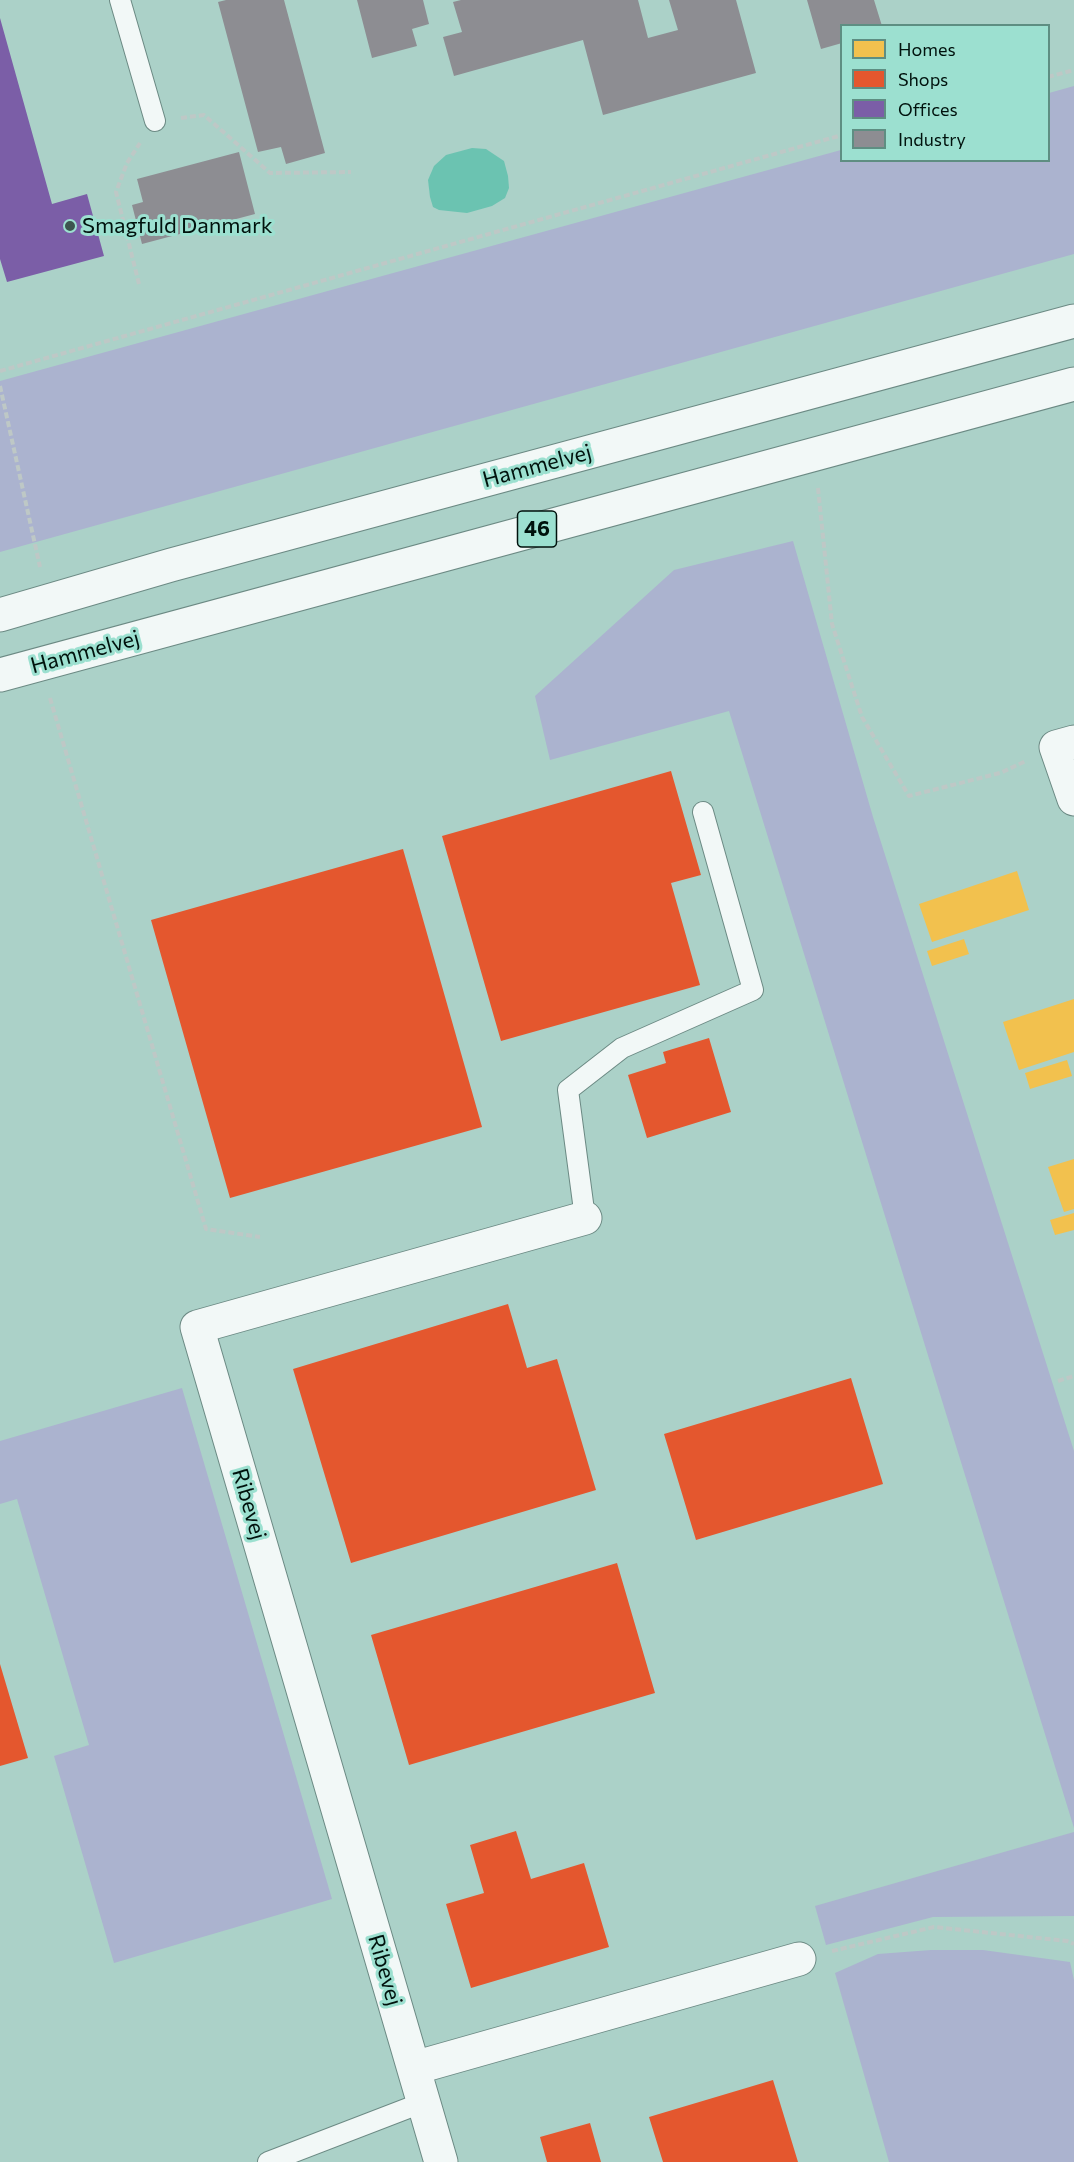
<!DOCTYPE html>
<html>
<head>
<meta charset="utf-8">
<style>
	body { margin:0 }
	#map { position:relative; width:1074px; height:2162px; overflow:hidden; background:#abd1c8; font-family:Commissioner,sans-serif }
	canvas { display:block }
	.legend { position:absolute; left:840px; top:24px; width:210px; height:138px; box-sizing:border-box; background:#9ce0d0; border:2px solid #5e8e82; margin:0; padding:8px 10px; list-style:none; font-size:18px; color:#00120d }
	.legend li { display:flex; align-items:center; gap:12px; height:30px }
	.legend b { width:30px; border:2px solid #5e8e82 }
</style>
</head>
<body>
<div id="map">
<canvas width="1074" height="2162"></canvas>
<ul class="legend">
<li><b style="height:16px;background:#f2c14e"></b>Homes</li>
<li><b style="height:16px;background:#e4572e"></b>Shops</li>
<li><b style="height:16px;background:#7b5ea7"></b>Offices</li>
<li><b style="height:16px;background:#8d8d92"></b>Industry</li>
</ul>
</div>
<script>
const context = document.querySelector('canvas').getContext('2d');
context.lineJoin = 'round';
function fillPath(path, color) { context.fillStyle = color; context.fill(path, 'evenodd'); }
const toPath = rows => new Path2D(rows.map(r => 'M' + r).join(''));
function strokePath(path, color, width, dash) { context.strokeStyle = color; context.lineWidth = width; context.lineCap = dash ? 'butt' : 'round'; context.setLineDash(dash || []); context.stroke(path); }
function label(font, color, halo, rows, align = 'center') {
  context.font = font + ' Commissioner,sans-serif'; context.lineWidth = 6; context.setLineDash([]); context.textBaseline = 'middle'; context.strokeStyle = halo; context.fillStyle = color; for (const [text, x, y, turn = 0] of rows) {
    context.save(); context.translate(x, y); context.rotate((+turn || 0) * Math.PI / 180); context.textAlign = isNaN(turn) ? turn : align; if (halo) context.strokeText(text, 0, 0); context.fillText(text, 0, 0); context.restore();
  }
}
fillPath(toPath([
	[1074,86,1074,254,0,552,0,381,841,150,842,160,1048,160,1049,93],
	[793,541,873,817,1074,1451,1074,1828,729,711,550,760,535,696,674,570],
	[182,1388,332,1899,114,1963,54,1756,89,1745,17,1499,0,1504,0,1441],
	[1074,1832,1074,1916,933,1917,826,1945,815,1906],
	[931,1950,983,1950,1070,1962,1074,1980,1074,2162,889,2162,835,1973,878,1954]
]), '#abb3cf');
fillPath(toPath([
	[472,148,486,149,504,161,508,176,509,188,505,198,492,206,467,213,439,210,433,207,430,197,428,180,434,166,446,155]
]), '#6bc3b1');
fillPath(toPath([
	[1017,871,1029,910,932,942,919,904],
	[964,939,969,954,932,966,927,951],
	[1074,999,1074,1052,1019,1070,1003,1022],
	[1067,1060,1072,1076,1030,1089,1025,1073],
	[1074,1159,1074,1209,1064,1212,1048,1167],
	[1074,1213,1074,1230,1055,1235,1050,1220]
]), '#f2c14e');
fillPath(toPath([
	[671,771,701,875,671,883,700,985,501,1041,442,836],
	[403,849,482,1127,230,1198,151,920],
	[709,1038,731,1112,647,1138,628,1075,666,1063,663,1052],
	[508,1304,527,1368,557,1359,596,1490,351,1563,293,1369],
	[851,1378,883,1484,696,1540,664,1434],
	[617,1563,655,1693,409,1765,371,1635],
	[0,1664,28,1758,0,1766],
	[516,1831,531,1879,584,1863,609,1947,471,1988,446,1904,484,1893,470,1845],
	[773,2080,798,2162,663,2162,649,2117],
	[590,2123,601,2162,547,2162,540,2137]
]), '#e4572e');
fillPath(toPath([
	[0,18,52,204,87,194,104,256,7,282,0,259]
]), '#7b5ea7');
fillPath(toPath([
	[226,0,284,0,325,153,286,164,281,147,258,152,218,2],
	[357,0,423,0,429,24,412,29,417,46,372,58],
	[461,0,638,0,648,38,678,30,669,0,736,0,756,73,603,115,583,40,454,76,443,37,462,32,453,2],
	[807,0,874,0,882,26,842,26,842,43,821,49],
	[239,152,255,214,142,244,132,205,143,202,137,179]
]), '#8d8d92');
const service = toPath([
	[120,0,155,121],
	[585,1218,568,1090,622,1048,753,990,703,812],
	[268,2162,424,2102]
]);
const minor = toPath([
	[1074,742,1056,747,1074,799],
	[414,2068,799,1959],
	[441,2162,197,1327,585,1218]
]);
const primary = toPath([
	[0,615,171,565,1074,321],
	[0,675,1074,384]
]);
strokePath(service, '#6c8a84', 22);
strokePath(minor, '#6c8a84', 35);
strokePath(primary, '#6c8a84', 35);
strokePath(toPath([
	[1048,77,1074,70],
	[181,118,204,115,270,173,351,172],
	[139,284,116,192,127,163,140,143],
	[0,371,842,135],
	[0,386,40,567],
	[818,488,832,624,862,717,909,796,1000,773,1026,761],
	[50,698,206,1229,260,1237],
	[1058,1381,1074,1376],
	[832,1951,934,1927,1067,1941,1074,1944]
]), '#bec8c6', 4, [6, 3]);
strokePath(service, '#f2f8f7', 20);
strokePath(minor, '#f2f8f7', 33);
strokePath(primary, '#f2f8f7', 33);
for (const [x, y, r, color] of [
	[70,226,6,"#3c554e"]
]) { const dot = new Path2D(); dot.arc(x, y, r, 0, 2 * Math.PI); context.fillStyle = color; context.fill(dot); strokePath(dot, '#9ce0d0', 2); }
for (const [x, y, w] of [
	[537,529,39]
]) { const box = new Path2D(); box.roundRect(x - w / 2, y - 18, w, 36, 4.5); context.fillStyle = '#9ce0d0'; context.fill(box); strokePath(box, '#00120d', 1.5); }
label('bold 21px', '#00120d', null, [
	["46",537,529]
]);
label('22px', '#00120d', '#9ce0d0', [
	["Smagfuld Danmark",82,226]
], 'left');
label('22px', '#00120d', '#9ce0d0', [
	["Hammelvej",537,466,-15],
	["Hammelvej",85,652,-15],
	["Ribevej",249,1504,74],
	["Ribevej",385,1970,74]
]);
</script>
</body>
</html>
